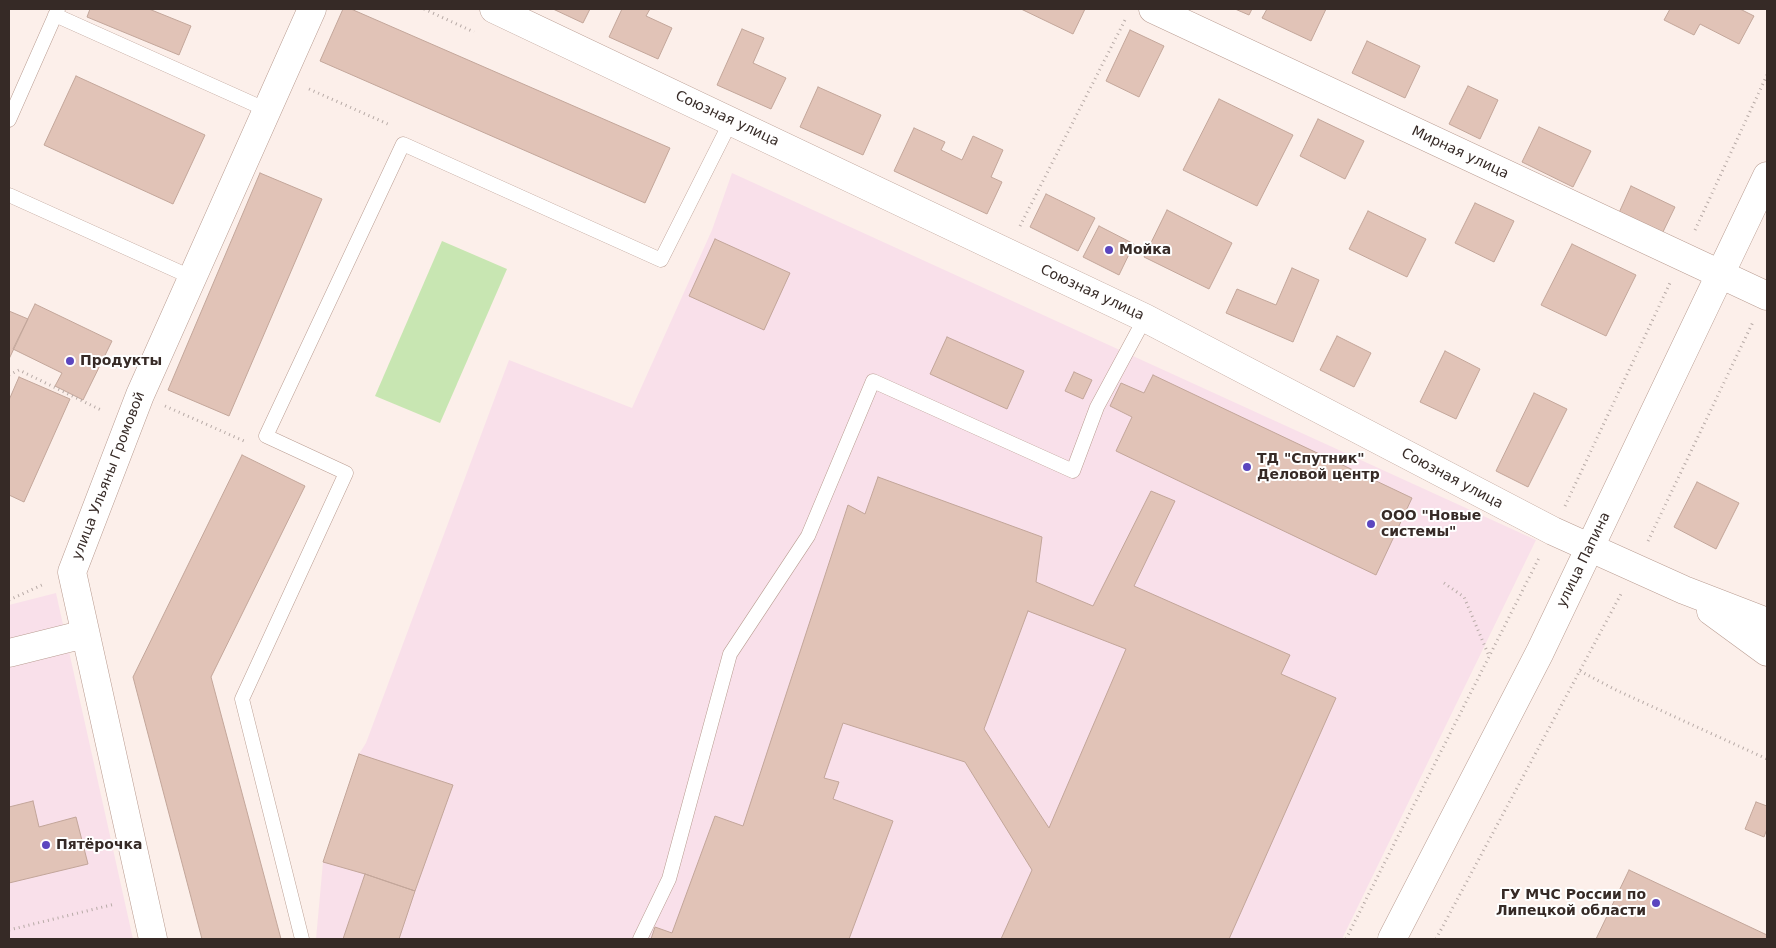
<!DOCTYPE html>
<html>
<head>
<meta charset="utf-8">
<style>
	body { margin:0 }
	#map { position:relative; width:1776px; height:948px; overflow:hidden; background:#fcefea; font-family:"DejaVu Sans",sans-serif }
	canvas { display:block }
	.frame { position:absolute; inset:0; border:10px solid #362a26; pointer-events:none }
</style>
</head>
<body>
<div id="map">
<canvas width="1776" height="948"></canvas>
<div class="frame"></div>
</div>
<script>
const context = document.querySelector('canvas').getContext('2d');
context.lineJoin = 'round';
function fillPath(path, color) { context.fillStyle = color; context.fill(path, 'evenodd'); }
const toPath = rows => new Path2D(rows.map(r => 'M' + r).join(''));
function strokePath(path, color, width, dash) { context.strokeStyle = color; context.lineWidth = width; context.lineCap = dash ? 'butt' : 'round'; context.setLineDash(dash || []); context.stroke(path); }
function label(font, color, halo, rows, align = 'center') {
  context.font = font + ' "DejaVu Sans",sans-serif'; context.lineWidth = 4; context.setLineDash([]); context.textBaseline = 'middle'; context.strokeStyle = halo; context.fillStyle = color; for (const [text, x, y, turn = 0] of rows) {
    context.save(); context.translate(x, y); context.rotate((+turn || 0) * Math.PI / 180); context.textAlign = isNaN(turn) ? turn : align; if (halo) context.strokeText(text, 0, 0); context.fillText(text, 0, 0); context.restore();
  }
}
fillPath(toPath([
	[732,173,1536,540,1342,939,316,939,323,862,359,754,366,743,509,360,632,408,712,230],
	[56,593,133,939,9,939,9,605]
]), '#f9e0ea');
fillPath(toPath([
	[442,241,507,269,440,423,375,396]
]), '#c8e6b2');
const building = toPath([
	[90,9,149,9,191,26,179,55,87,17,90,9],
	[343,9,351,9,670,148,645,203,320,61,343,9],
	[553,9,590,9,583,23,553,9],
	[622,9,650,9,646,16,672,28,658,59,609,37,622,9],
	[1021,9,1085,9,1073,34,1021,9],
	[1235,9,1252,9,1249,15,1235,9],
	[1267,9,1326,9,1311,41,1262,18,1267,9],
	[1670,9,1740,9,1754,16,1739,44,1700,24,1694,35,1664,20,1670,9],
	[742,29,764,38,753,63,786,78,771,109,717,85,742,29],
	[1130,30,1164,46,1139,97,1106,81,1130,30],
	[1367,41,1420,66,1405,98,1352,73,1367,41],
	[76,76,205,135,173,204,44,145,76,76],
	[1468,86,1498,100,1480,139,1449,124,1468,86],
	[818,87,881,115,863,155,800,127,818,87],
	[1219,99,1293,135,1257,206,1183,170,1219,99],
	[1318,119,1364,141,1345,179,1300,156,1318,119],
	[1539,127,1591,151,1573,187,1522,162,1539,127],
	[914,128,945,142,941,150,962,160,973,136,1003,150,991,177,1002,182,987,214,894,171,914,128],
	[260,173,322,199,229,416,168,390,260,173],
	[1631,186,1675,207,1661,236,1618,215,1631,186],
	[1046,194,1095,218,1078,251,1030,227,1046,194],
	[1475,203,1514,221,1494,262,1455,243,1475,203],
	[1167,210,1232,243,1209,289,1144,257,1167,210],
	[1368,211,1426,239,1407,277,1349,249,1368,211],
	[1099,226,1134,244,1119,275,1083,257,1099,226],
	[715,239,790,273,764,330,689,296,715,239],
	[1572,244,1636,275,1606,336,1541,305,1572,244],
	[1292,268,1319,280,1293,342,1226,313,1237,289,1276,305,1292,268],
	[35,304,112,341,83,400,55,386,62,373,13,349,35,304],
	[9,311,28,319,9,359,9,311],
	[1337,336,1371,353,1354,387,1320,370,1337,336],
	[947,337,1024,371,1007,409,930,374,947,337],
	[1445,351,1480,369,1456,419,1420,402,1445,351],
	[1074,372,1092,380,1083,399,1065,391,1074,372],
	[1153,375,1412,498,1376,575,1116,451,1132,417,1110,406,1121,383,1144,393,1153,375],
	[19,377,70,399,24,502,9,495,9,400,19,377],
	[1534,393,1567,409,1528,487,1496,471,1534,393],
	[242,455,305,486,211,677,281,939,202,939,133,677,242,455],
	[878,477,1042,537,1036,582,1093,606,1151,491,1175,501,1134,586,1290,655,1281,674,1336,698,1229,939,1001,939,1032,870,965,762,843,723,824,778,839,782,833,799,893,821,849,939,651,939,655,927,672,933,715,816,743,826,848,505,865,514,878,477],
	[1028,611,1126,649,1049,828,984,729,1028,611],
	[1697,482,1739,503,1716,549,1674,527,1697,482],
	[359,754,453,785,415,891,365,874,323,862,359,754],
	[33,801,39,827,76,817,88,864,9,883,9,807,33,801],
	[1756,802,1767,806,1767,829,1764,837,1745,829,1756,802],
	[1629,870,1767,935,1767,939,1596,939,1629,870],
	[365,874,415,891,399,939,343,939,365,874]
]);
fillPath(building, '#e1c3b7');
strokePath(building, '#c3a69a', 1);
const service = toPath([
	[55,15,267,110],
	[9,120,58,9],
	[9,195,193,278],
	[302,939,242,699,346,473,266,436,403,144,661,260,731,121],
	[640,939,669,879,730,654,808,536,873,381,1073,471,1097,407,1145,318]
]);
const minor = toPath([
	[494,9,1145,318,1553,531,1684,590,1767,622],
	[1153,9,1767,296],
	[1711,611,1767,652],
	[9,653,85,634],
	[153,939,72,572,140,395,312,9]
]);
const tertiary = toPath([
	[1392,939,1540,652,1767,176]
]);
strokePath(service, '#b99c91', 15);
strokePath(minor, '#b99c91', 29);
strokePath(tertiary, '#b99c91', 29);
strokePath(toPath([
	[424,9,474,32],
	[309,89,390,125],
	[1020,226,1125,20],
	[1695,230,1767,75],
	[9,375,19,370,103,411],
	[165,406,244,441],
	[1565,506,1670,283],
	[1648,541,1753,322],
	[1444,583,1464,597,1489,656],
	[9,600,44,584],
	[1580,671,1616,690,1767,759],
	[9,930,115,904],
	[1346,939,1540,556],
	[1436,939,1621,594]
]), '#b7aaa6', 3, [1, 4]);
strokePath(service, '#fff', 14);
strokePath(minor, '#fff', 28);
strokePath(tertiary, '#fff', 28);
for (const [x, y, r, color] of [
	[1109,250,5,"#5b46bf"],
	[70,361,5,"#5b46bf"],
	[1247,467,5,"#5b46bf"],
	[1371,524,5,"#5b46bf"],
	[46,845,5,"#5b46bf"],
	[1656,903,5,"#5b46bf"]
]) { const dot = new Path2D(); dot.arc(x, y, r, 0, 2 * Math.PI); context.fillStyle = color; context.fill(dot); strokePath(dot, '#fff', 2); }
label('14px', '#362a26', '#fff', [
	["Союзная улица",727,119,25],
	["Мирная улица",1460,153,25],
	["Союзная улица",1092,293,25],
	["улица Ульяны Громовой",109,476,-69],
	["Союзная улица",1452,479,28],
	["улица Папина",1584,560,-64]
]);
label('bold 14px', '#362a26', '#fff', [
	["Мойка",1119,250],
	["Продукты",80,361],
	["ТД \"Спутник\"",1257,459],
	["Деловой центр",1257,475],
	["ООО \"Новые",1381,516],
	["системы\"",1381,532],
	["Пятёрочка",56,845],
	["ГУ МЧС России по",1646,895,"right"],
	["Липецкой области",1646,911,"right"]
], 'left');
</script>
</body>
</html>
